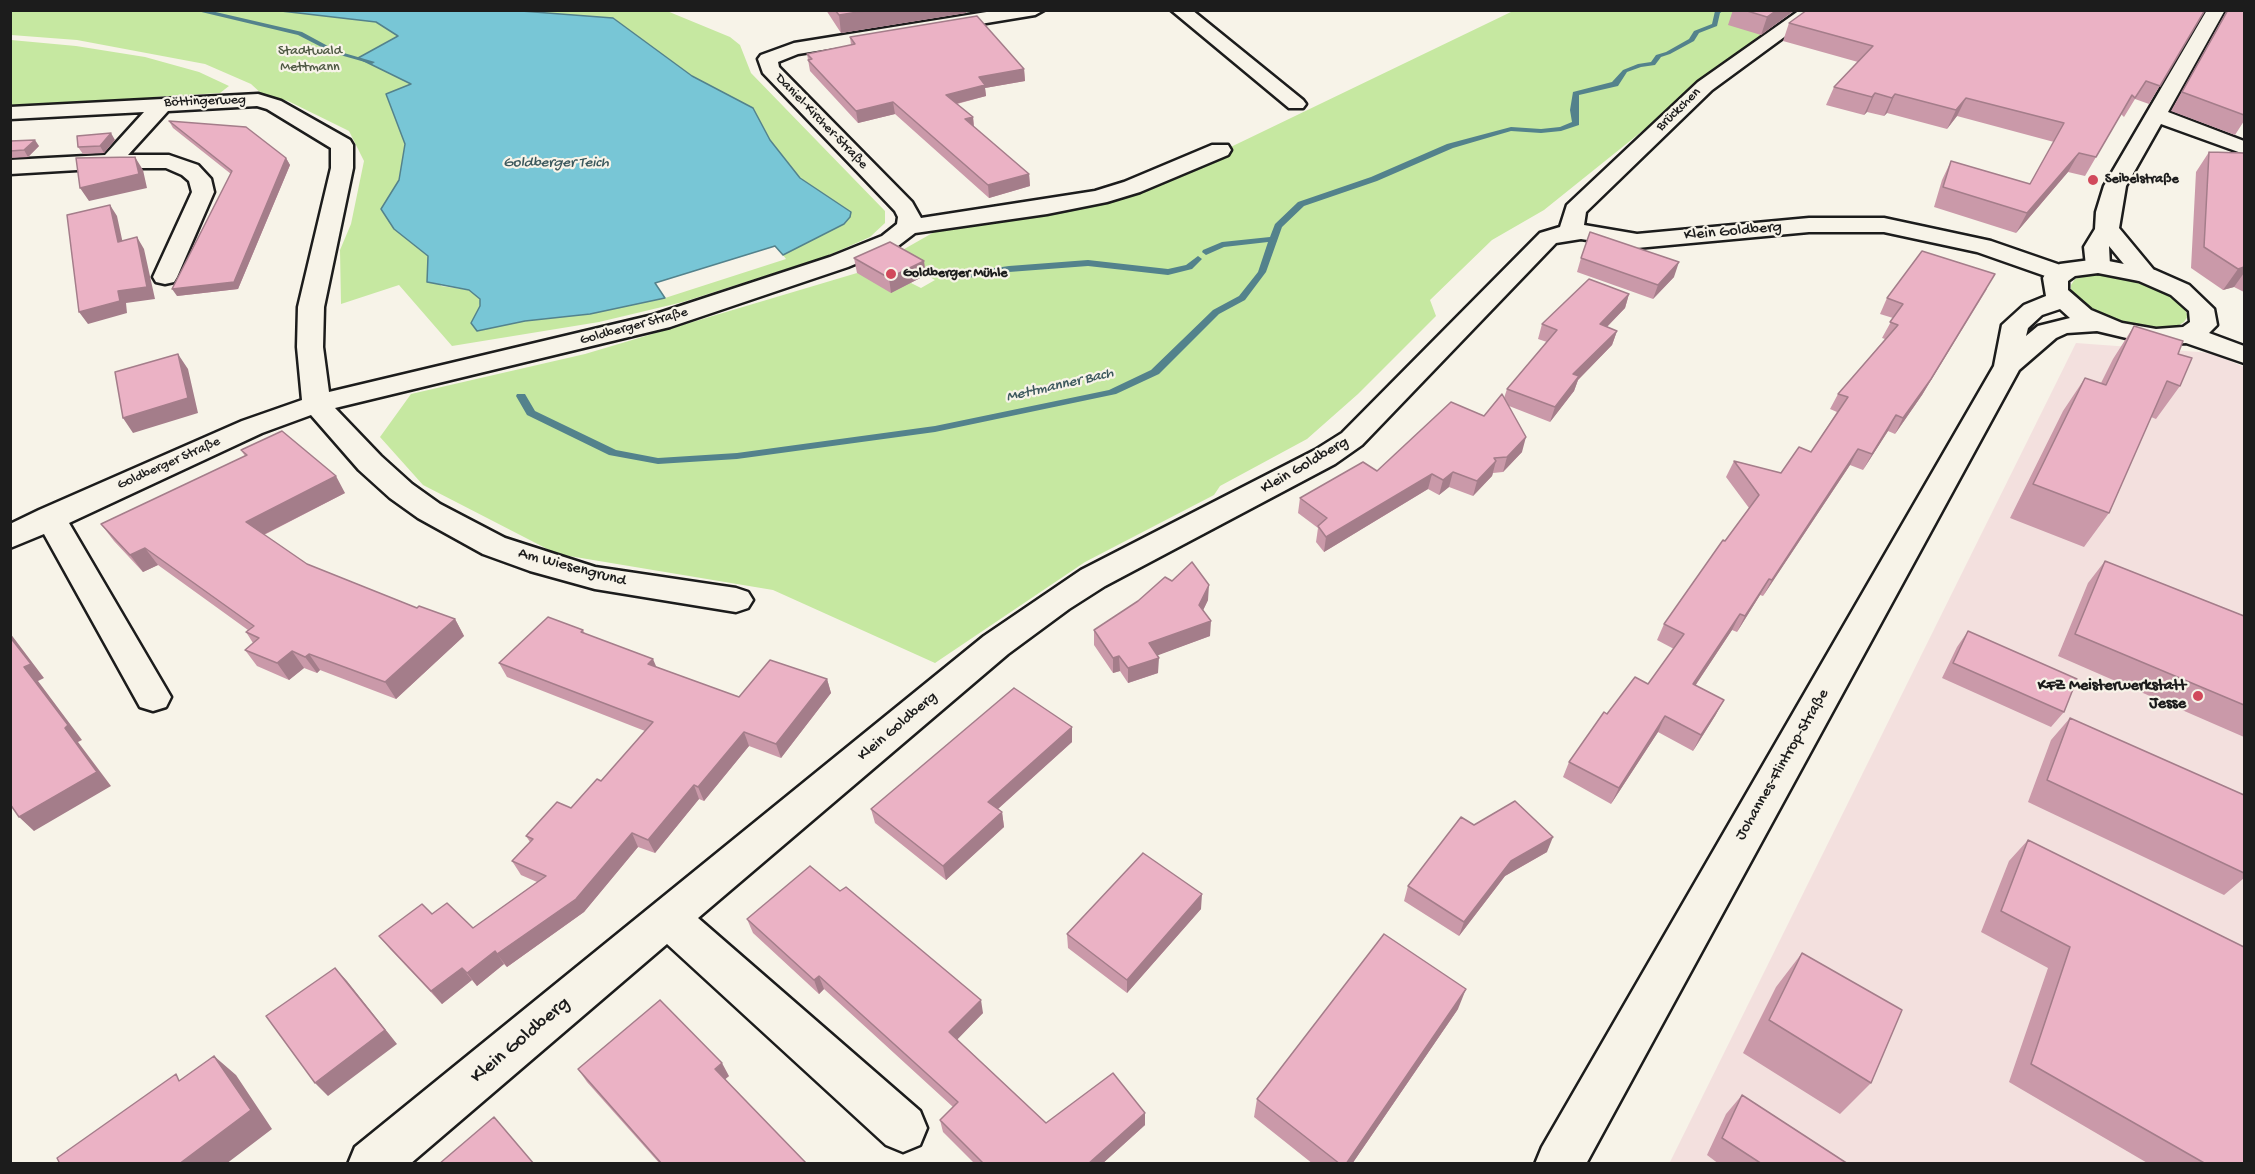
<!DOCTYPE html>
<html>
<head>
<meta charset="utf-8">
<style>
	body { margin:0 }
	#map { position:relative; width:2255px; height:1174px; overflow:hidden; background:#f7f3e8; font-family:"Gochi Hand",sans-serif }
	canvas { display:block }
	.frame { position:absolute; inset:0; border:12px solid #1c1c1c; pointer-events:none }
</style>
</head>
<body>
<div id="map">
<canvas width="2255" height="1174"></canvas>
<div class="frame"></div>
</div>
<script>
const context = document.querySelector('canvas').getContext('2d');
context.lineJoin = 'round';
function fillPath(path, color) { context.fillStyle = color; context.fill(path, 'evenodd'); }
const toPath = rows => new Path2D(rows.map(r => 'M' + r).join(''));
function strokePath(path, color, width, dash) { context.strokeStyle = color; context.lineWidth = width; context.lineCap = dash ? 'butt' : 'round'; context.setLineDash(dash || []); context.stroke(path); }
function label(font, color, halo, rows, align = 'center') {
  context.font = font + ' "Gochi Hand",sans-serif'; context.lineWidth = 4.5; context.setLineDash([]); context.textBaseline = 'middle'; context.strokeStyle = halo; context.fillStyle = color; for (const [text, x, y, turn = 0] of rows) {
    context.save(); context.translate(x, y); context.rotate((+turn || 0) * Math.PI / 180); context.textAlign = isNaN(turn) ? turn : align; if (halo) context.strokeText(text, 0, 0); context.fillText(text, 0, 0); context.restore();
  }
}
fillPath(toPath([
	[2076,343,2212,353,2244,367,2244,1163,1669,1164]
]), '#f3e0de');
fillPath(toPath([
	[281,10,376,22,399,36,358,58,411,84,386,94,405,144,399,180,382,209,394,229,429,256,441,286,469,290,480,299,480,306,471,323,477,331,525,321,590,314,665,298,786,259,783,255,844,224,851,212,800,178,770,140,753,108,692,76,613,18,508,11,667,11,730,37,740,45,751,73,885,211,885,223,870,237,827,256,683,302,599,322,452,346,399,285,341,304,340,250,351,224,364,161,349,131,288,101,263,95,251,84,205,64,77,40,11,35,11,11],
	[1513,11,1745,11,1739,14,1772,27,1544,210,1492,240,1430,300,1436,316,1358,394,1307,439,1220,486,1214,495,1085,562,935,663,773,590,557,554,423,485,380,437,411,394,585,354,857,273,911,283,921,288,935,280,892,256,943,227,1156,183],
	[11,40,76,46,145,57,199,72,229,86,220,93,154,97,125,103,11,109],
	[2095,274,2141,280,2170,293,2180,301,2188,316,2184,322,2176,327,2163,329,2148,329,2114,321,2086,308,2071,292,2071,285,2075,279]
]), '#c6e8a1');
const water = toPath([
	[508,10,613,18,692,76,753,108,770,140,800,178,851,212,850,217,844,224,783,255,775,246,655,283,665,298,590,314,525,321,477,331,471,323,480,306,480,299,469,290,427,282,428,256,394,229,381,209,399,180,405,144,386,94,411,84,358,58,398,36,376,22,281,11,508,10]
]);
fillPath(water, '#78c6d6');
strokePath(water, '#53828c', 1.5);
fillPath(toPath([
	[193,10,207,10,302,32,337,51,375,62,372,64,333,53,298,35,193,10],
	[1724,10,1720,13,1717,26,1699,33,1694,41,1670,54,1661,57,1655,65,1641,67,1627,72,1618,86,1579,95,1579,125,1561,131,1541,133,1511,131,1453,148,1377,181,1304,206,1282,227,1266,272,1245,300,1219,314,1159,374,1116,394,935,432,737,459,658,464,609,455,527,415,516,396,517,394,525,394,535,411,616,450,658,458,737,453,935,426,1109,390,1151,370,1213,310,1239,296,1258,272,1268,242,1224,247,1206,255,1202,252,1203,250,1222,242,1270,237,1275,224,1298,202,1371,177,1447,144,1511,127,1541,129,1560,127,1572,122,1570,110,1573,92,1612,82,1623,70,1638,64,1651,62,1656,55,1666,52,1689,39,1694,31,1712,24,1715,11,1724,10],
	[1198,256,1202,259,1192,269,1168,275,1088,266,1009,272,953,280,948,277,953,274,1009,266,1088,260,1168,269,1186,265,1198,256]
]), '#53828c');
const street = toPath([
	[999,10,1044,10,1035,15,798,54,778,62,779,67,912,202,921,218,1095,191,1124,182,1212,145,1228,145,1231,150,1228,155,1140,192,1107,202,1047,214,915,233,898,246,848,267,670,327,335,408,381,456,412,484,440,504,505,538,595,567,736,588,748,592,753,600,748,608,736,612,595,589,530,571,483,554,418,518,390,498,359,470,311,415,262,433,69,523,171,697,166,707,153,711,140,707,44,534,10,548,10,524,39,510,242,421,302,400,297,347,298,307,331,168,331,148,267,109,257,106,168,111,128,155,169,155,198,165,211,179,214,192,177,277,174,282,165,284,156,282,153,277,192,192,189,181,182,175,166,168,111,168,10,174,10,160,105,155,144,112,10,119,10,107,258,94,281,101,350,140,353,145,353,168,324,307,323,347,329,392,653,315,830,257,882,236,897,224,898,217,895,211,763,73,758,59,761,55,794,43,999,10],
	[1171,10,1192,10,1303,100,1306,104,1303,108,1289,108,1171,10],
	[1800,10,1821,10,1712,90,1586,212,1584,225,1637,234,1809,218,1884,218,1991,241,2069,268,2072,273,2069,278,2060,280,2051,278,1977,252,1884,232,1809,232,1637,248,1581,239,1556,243,1362,445,1335,464,1105,586,1069,609,1008,654,698,918,920,1111,927,1128,920,1145,903,1152,886,1145,667,944,410,1164,348,1164,355,1147,984,636,1081,570,1315,450,1342,433,1540,233,1560,227,1567,205,1698,82,1800,10],
	[2207,10,2225,10,2168,112,2244,141,2244,154,2161,124,2126,186,2119,228,2158,275,2155,280,2146,282,2137,280,2109,246,2110,266,2107,271,2098,273,2089,271,2086,266,2084,247,2095,229,2096,212,2104,186,2207,10]
]);
const secondary = toPath([
	[2098,259,2155,270,2189,285,2214,309,2217,325,2209,333,2244,346,2244,363,2186,343,2156,345,2097,331,2067,333,2056,338,2019,370,1586,1164,1535,1164,1542,1147,1994,366,2002,325,2024,305,2046,296,2043,278,2046,273,2060,264,2098,259],
	[2098,273,2139,281,2171,295,2189,311,2190,322,2183,327,2156,329,2122,323,2091,310,2068,290,2068,281,2075,276,2098,273],
	[2060,309,2070,318,2038,326,2026,336,2028,328,2042,315,2060,309]
]);
strokePath(street, '#1c1c1c', 5);
strokePath(secondary, '#1c1c1c', 5);
fillPath(street, '#f7f3e8');
fillPath(secondary, '#f7f3e8');
fillPath(toPath([
	[826,10,966,10,966,13,841,33],
	[1733,10,1795,10,1761,35,1728,25],
	[2205,10,2149,104,2135,99,2124,117,2121,114,2085,176,2068,172,2016,233,1934,207,1942,180,1951,161,2030,184,2054,142,1957,116,1947,129,1887,113,1884,116,1867,112,1864,115,1826,105,1834,87,1858,62,1783,41,1789,23],
	[2227,10,2244,10,2244,121,2235,135,2171,111],
	[850,37,1024,69,1025,81,985,88,986,96,957,104,973,117,974,127,1029,174,1030,186,989,198,895,114,858,123,810,71,807,54,851,45],
	[169,121,286,158,290,165,238,289,177,296,231,174,173,128],
	[115,140,104,153,83,154,78,147],
	[10,141,39,146,28,157,10,158],
	[2209,152,2244,153,2244,292,2234,287,2223,290,2191,268,2196,172],
	[854,258,926,275,891,293,857,273],
	[1581,258,1674,277,1653,299,1577,272],
	[1987,289,1922,395,1895,434,1888,431,1863,470,1850,465,1763,596,1760,595,1737,632,1732,630,1695,686,1724,700,1715,716,1693,751,1658,732,1611,804,1563,777,1569,762,1607,714,1648,684,1674,649,1657,640,1664,624,1749,508,1726,477,1734,461,1781,473,1811,452,1837,412,1830,409,1838,394,1885,339,1882,338,1893,318,1880,314,1887,298],
	[1629,294,1625,308,1607,327,1617,331,1612,345,1578,380,1574,391,1550,422,1509,406,1522,452,1503,472,1493,473,1492,476,1473,496,1449,487,1439,495,1428,489,1324,552,1316,542,1318,528,1298,513,1300,498,1377,471,1484,416,1504,398,1507,389,1547,342,1538,339,1542,324],
	[2134,326,2178,354,2180,386,2156,419,2151,417,2109,513,2084,547,2010,518,2063,411,2085,378,2101,383,2113,359],
	[241,450,345,493,264,535,307,564,417,608,455,619,464,636,396,699,320,670,317,673,304,668,289,680,257,666,245,650,253,643,246,632,248,630,158,565,143,572,114,541,101,524,245,456],
	[2105,561,2244,616,2244,737,2058,656,2088,583],
	[1208,600,1203,610,1210,636,1157,655,1158,673,1128,683,1120,671,1113,673,1094,645,1094,630],
	[583,630,585,634,656,667,739,697,827,679,831,693,781,758,749,746,704,801,699,799,655,853,638,847,584,912,507,967,504,964,477,986,472,980,442,1004,390,949,379,936,432,914,473,928,537,882,521,875,512,861,530,842,526,836,571,808,601,781,645,731,507,677,499,663],
	[1968,631,2064,712,2051,727,1942,678,1957,647],
	[2070,718,2244,795,2244,878,2224,895,2028,802,2051,740],
	[1072,727,1072,742,998,809,1002,812,1004,827,946,880,875,823,871,809],
	[1474,825,1547,852,1505,876,1459,936,1404,901,1408,886],
	[2028,840,2244,1164,2149,1164,2009,1082,2048,968,1981,932,2009,861],
	[1201,909,1127,993,1068,948,1067,934],
	[747,919,983,1013,957,1039,1046,1123,1145,1113,1145,1125,1102,1164,975,1164,943,1132,940,1120,953,1107,824,989,819,994,753,933],
	[1802,953,1871,1083,1840,1114,1743,1053,1776,987],
	[1458,1009,1352,1164,1313,1164,1254,1117,1257,1099],
	[578,1069,729,1076,725,1079,807,1164,660,1164,587,1082],
	[1742,1095,1848,1164,1719,1164,1707,1155,1726,1114]
]), '#ca99a9');
fillPath(toPath([
	[870,10,966,10,966,13,841,33,839,15],
	[1777,10,1795,10,1761,35,1767,17],
	[1024,69,1025,81,985,88,986,96,947,106,946,95,979,77],
	[1875,93,1867,112,1864,115,1872,97],
	[1895,94,1887,113,1884,116,1892,98],
	[1966,98,1957,116,1947,129,1956,110],
	[893,102,895,114,858,123,856,111],
	[973,117,974,129,965,119],
	[111,133,115,140,104,153,100,146],
	[35,140,39,146,28,157,24,150],
	[2079,153,2068,172,2016,233,2027,213],
	[135,157,143,170,147,188,89,201,80,188],
	[286,158,290,165,238,289,177,296,172,289],
	[1029,174,1030,186,989,198,988,185],
	[110,205,117,216,125,253,118,242],
	[137,237,144,249,155,299,126,303,127,313,88,324,79,312,118,291],
	[924,261,926,275,891,293,889,278],
	[1679,262,1674,277,1653,299,1658,285],
	[2244,267,2244,273,2234,287,2223,290,2238,269],
	[1995,274,1922,395,1895,434,1903,418],
	[1629,294,1625,308,1595,339,1600,324],
	[1617,331,1612,345,1578,380,1574,391,1550,422,1555,407,1573,374],
	[178,354,188,369,198,413,133,433,123,418],
	[1896,415,1888,431,1863,470,1872,454],
	[1526,437,1522,452,1503,472,1507,457],
	[1858,449,1850,465,1763,596,1772,580],
	[1496,461,1492,476,1473,496,1477,481],
	[1453,472,1449,487,1439,495,1443,480],
	[1432,474,1428,489,1324,552,1326,537],
	[336,476,345,493,257,538,246,522],
	[145,548,158,565,143,572,130,555],
	[1769,579,1760,595,1737,632,1745,616],
	[1209,585,1208,600,1198,621,1199,605],
	[1740,614,1732,630,1685,701,1693,684],
	[455,619,464,636,396,699,385,682],
	[1211,621,1210,636,1148,659,1149,643],
	[10,633,44,678,38,681,82,740,78,742,111,786,34,831,19,817,65,728,24,667,10,637],
	[292,651,304,668,289,680,277,663],
	[309,654,320,670,317,673,305,657],
	[1119,656,1120,671,1113,673,1113,658],
	[1159,658,1158,673,1128,683,1128,668],
	[653,659,659,673,648,664],
	[827,679,831,693,781,758,776,744],
	[1724,700,1715,716,1693,751,1701,735],
	[1665,716,1658,732,1611,804,1619,788],
	[1072,727,1072,742,990,816,988,802],
	[744,732,749,746,704,801,698,787],
	[694,785,699,799,655,853,648,840],
	[1002,812,1004,827,946,880,943,866],
	[632,833,638,847,584,912,507,967,497,954],
	[1553,837,1547,852,1505,876,1459,936,1464,922,1511,861],
	[1202,894,1201,909,1127,993,1127,980],
	[495,951,504,964,477,986,467,973],
	[335,968,347,981,397,1044,328,1096,315,1083],
	[462,968,472,980,442,1004,431,991],
	[819,976,824,989,819,994,814,980],
	[1466,989,1458,1009,1352,1164,1346,1164],
	[981,1000,983,1013,952,1045,949,1032],
	[214,1056,236,1075,272,1129,226,1164,179,1164],
	[722,1063,729,1076,722,1082,715,1069],
	[1145,1113,1145,1125,1102,1164,1088,1164]
]), '#a47d8a');
const building = toPath([
	[835,10,870,10,839,15,835,10],
	[1744,10,1777,10,1767,17,1744,10],
	[1807,10,2205,10,2160,86,2146,81,2135,98,2132,95,2096,157,2079,153,2027,213,1943,187,1951,161,2030,184,2064,123,1966,98,1956,110,1895,94,1892,98,1875,93,1872,97,1834,87,1873,46,1789,23,1807,10],
	[2228,10,2244,10,2244,115,2182,92,2228,10],
	[977,16,1024,69,979,77,985,85,946,95,973,117,965,119,1029,174,988,185,893,102,856,111,808,60,812,59,807,54,855,44,850,37,977,16],
	[169,121,246,127,286,158,234,282,172,289,232,171,169,121],
	[111,133,100,146,78,147,77,136,111,133],
	[35,140,24,150,10,151,10,141,35,140],
	[2209,152,2244,153,2244,267,2238,269,2204,247,2209,152],
	[135,157,139,174,80,188,76,158,135,157],
	[110,205,118,242,137,237,147,287,118,291,120,301,79,312,67,215,110,205],
	[1590,232,1679,262,1658,285,1581,258,1590,232],
	[890,242,924,261,889,278,854,258,890,242],
	[1922,251,1995,274,1931,379,1903,418,1896,415,1872,454,1858,449,1772,580,1769,579,1745,616,1740,614,1693,684,1724,700,1701,735,1665,716,1619,788,1569,762,1604,712,1607,714,1635,677,1648,684,1684,634,1664,624,1723,540,1725,541,1759,495,1734,461,1781,473,1799,447,1811,452,1848,397,1838,394,1898,325,1890,322,1903,304,1887,298,1922,251],
	[1589,279,1629,294,1600,324,1617,331,1573,374,1579,376,1555,407,1507,389,1557,330,1542,324,1589,279],
	[2134,326,2183,341,2178,354,2192,358,2180,386,2167,381,2109,513,2033,484,2085,378,2106,385,2134,326],
	[178,354,188,398,123,418,115,372,178,354],
	[1502,394,1526,437,1507,457,1494,458,1496,461,1477,481,1453,472,1443,480,1432,474,1326,537,1318,526,1327,518,1300,498,1363,462,1377,471,1451,402,1484,416,1502,394],
	[282,431,336,476,246,522,307,564,417,608,419,606,455,619,385,682,309,654,305,657,292,651,277,663,245,650,259,638,246,632,254,626,145,548,130,555,101,524,247,455,241,450,282,431],
	[2105,561,2244,616,2244,705,2075,634,2105,561],
	[1192,562,1209,585,1199,605,1211,621,1149,643,1159,658,1128,668,1119,656,1113,658,1094,630,1138,601,1165,577,1172,581,1192,562],
	[548,617,583,630,581,632,653,659,648,664,739,697,770,660,827,679,776,744,744,732,698,787,694,785,648,840,632,833,576,899,497,954,495,951,467,973,462,968,431,991,379,936,422,904,432,914,447,903,473,928,546,876,512,861,533,839,526,836,557,802,571,808,597,779,601,781,653,722,499,663,548,617],
	[1968,631,2077,679,2064,712,1953,663,1968,631],
	[10,637,31,664,24,667,68,725,65,728,97,772,19,817,10,804,10,637],
	[1014,688,1072,727,988,802,1002,812,943,866,871,809,1014,688],
	[2070,718,2244,795,2244,873,2047,780,2070,718],
	[1515,801,1553,837,1511,861,1464,922,1408,886,1461,817,1474,825,1515,801],
	[2028,840,2244,947,2244,1164,2206,1164,2031,1064,2070,947,2001,911,2028,840],
	[1143,853,1202,894,1127,980,1067,934,1143,853],
	[810,866,840,891,846,887,981,1000,949,1032,1046,1123,1113,1073,1145,1113,1088,1164,984,1164,940,1120,958,1102,819,976,814,980,747,919,810,866],
	[1384,934,1466,989,1346,1164,1340,1164,1257,1099,1384,934],
	[1802,953,1902,1010,1871,1083,1769,1020,1802,953],
	[335,968,385,1030,315,1083,266,1016,335,968],
	[660,1000,722,1063,715,1069,807,1164,662,1164,578,1069,660,1000],
	[214,1056,251,1110,179,1164,60,1164,57,1158,176,1074,179,1081,214,1056],
	[1742,1095,1848,1164,1762,1164,1722,1138,1742,1095],
	[494,1117,534,1164,439,1164,494,1117]
]);
fillPath(building, '#ebb2c5');
strokePath(building, '#a47d8a', 1.5);
for (const [x, y, r, color] of [
	[2093,180,6,"#d1495b"],
	[891,274,6,"#d1495b"],
	[2198,696,6,"#d1495b"]
]) { const dot = new Path2D(); dot.arc(x, y, r, 0, 2 * Math.PI); context.fillStyle = color; context.fill(dot); strokePath(dot, '#f7f3e8', 2); }
label('14px', '#4f5944', '#f7f3e8', [
	["Stadtwald",310,52],
	["Mettmann",310,68]
]);
label('14px', '#1c1c1c', '#f7f3e8', [
	["Böttingerweg",205,102,-2],
	["Brückchen",1679,110,-44],
	["Daniel-Kircher-Straße",821,122,46],
	["Goldberger Straße",634,327,-15],
	["Goldberger Straße",169,464,-24]
]);
label('bold 14px', '#1c1c1c', '#f7f3e8', [
	["Seibelstraße",2105,180],
	["Goldberger Mühle",903,274]
], 'left');
label('italic 15px', '#3c585d', '#f7f3e8', [
	["Goldberger Teich",556,164],
	["Mettmanner Bach",1060,386,-13]
]);
label('16px', '#1c1c1c', '#f7f3e8', [
	["Klein Goldberg",1733,232,-5],
	["Klein Goldberg",1305,466,-30],
	["Am Wiesengrund",572,568,15],
	["Klein Goldberg",898,727,-40],
	["Johannes-Flintrop-Straße",1783,765,-60]
]);
label('bold 16px', '#1c1c1c', '#f7f3e8', [
	["KFZ Meisterwerkstatt",2186,687],
	["Jesse",2186,705]
], 'right');
label('20px', '#1c1c1c', '#f7f3e8', [
	["Klein Goldberg",521,1041,-40]
]);
</script>
</body>
</html>
